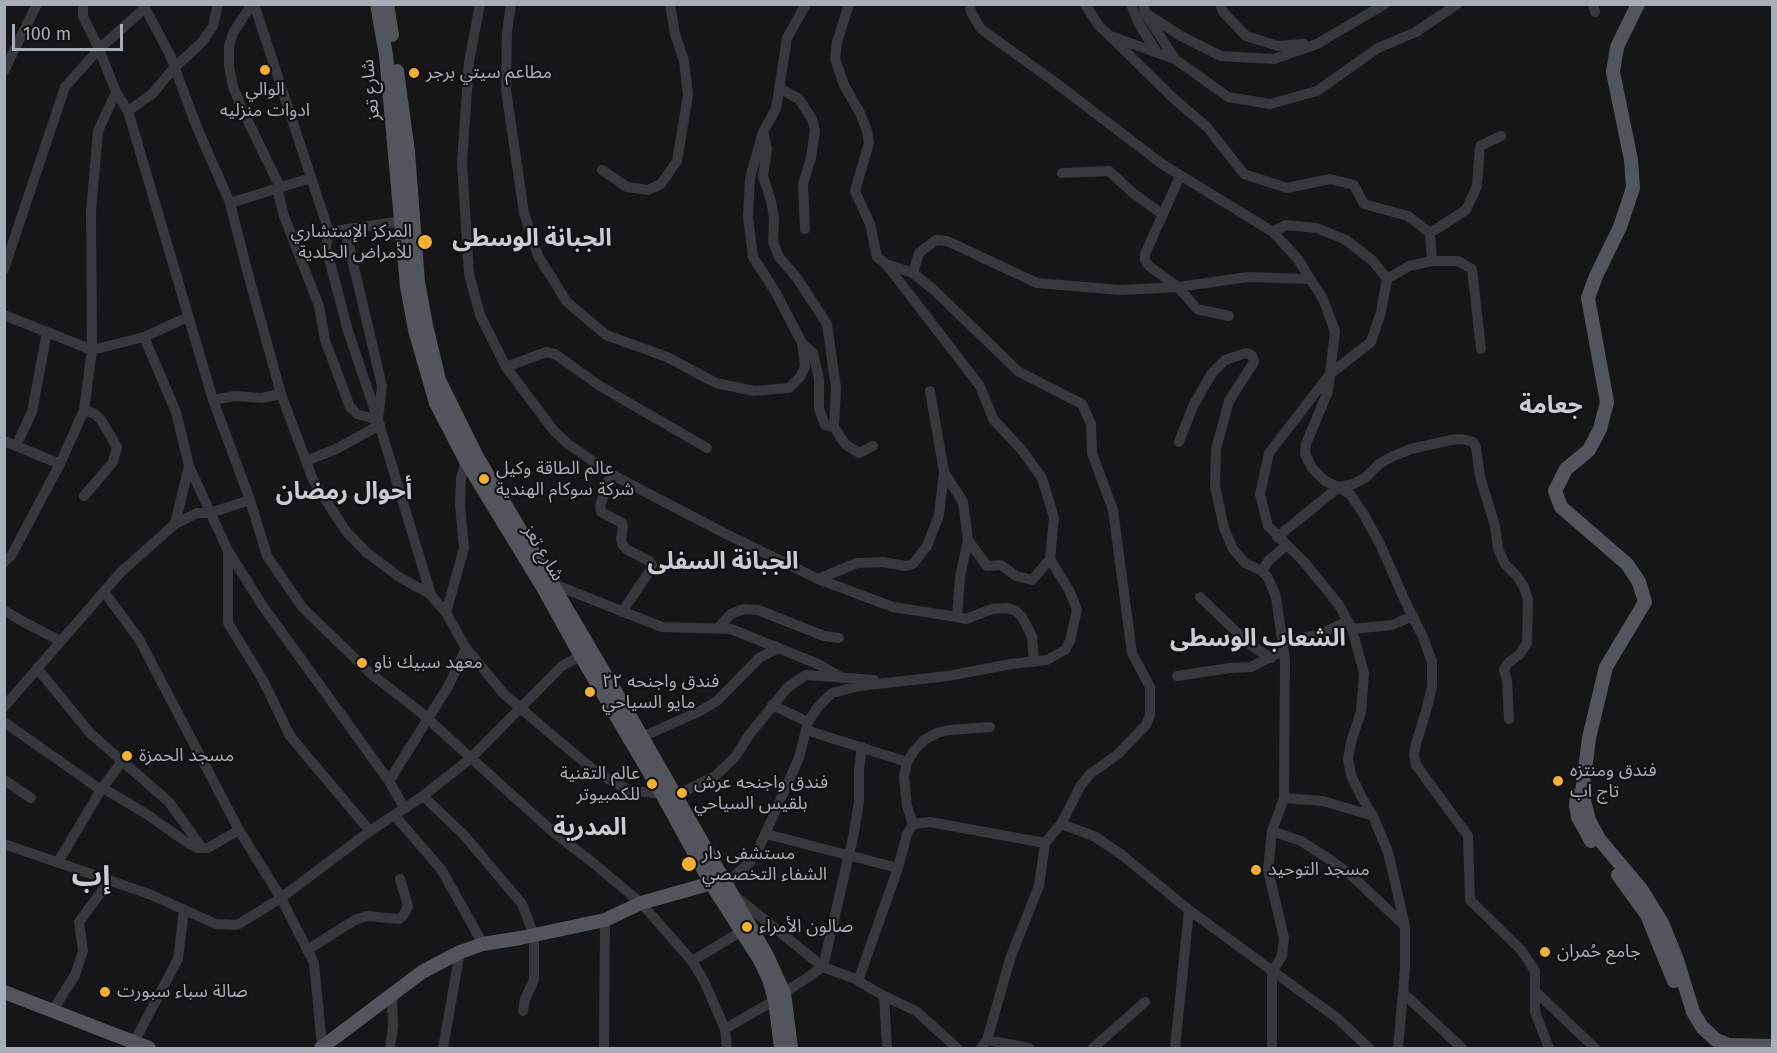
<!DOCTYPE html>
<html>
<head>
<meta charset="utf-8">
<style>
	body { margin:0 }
	#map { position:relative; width:1777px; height:1053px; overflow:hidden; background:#161618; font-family:"Fira Sans",sans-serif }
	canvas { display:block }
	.frame { position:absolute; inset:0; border:6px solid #a8adb8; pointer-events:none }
	.scale { position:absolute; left:12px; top:24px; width:111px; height:27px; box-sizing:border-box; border:3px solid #a8adb8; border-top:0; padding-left:8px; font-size:18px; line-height:21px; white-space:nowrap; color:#a8adb8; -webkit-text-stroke:4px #111113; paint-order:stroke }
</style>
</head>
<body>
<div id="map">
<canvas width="1777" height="1053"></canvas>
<div class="frame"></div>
<div class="scale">100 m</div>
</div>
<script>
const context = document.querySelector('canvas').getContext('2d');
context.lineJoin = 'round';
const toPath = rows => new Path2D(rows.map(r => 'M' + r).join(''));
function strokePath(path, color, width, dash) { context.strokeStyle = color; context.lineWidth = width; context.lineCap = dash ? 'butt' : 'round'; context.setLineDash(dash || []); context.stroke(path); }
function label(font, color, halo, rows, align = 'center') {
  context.font = font + ' "Fira Sans","Noto Sans Arabic",sans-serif'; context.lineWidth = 4.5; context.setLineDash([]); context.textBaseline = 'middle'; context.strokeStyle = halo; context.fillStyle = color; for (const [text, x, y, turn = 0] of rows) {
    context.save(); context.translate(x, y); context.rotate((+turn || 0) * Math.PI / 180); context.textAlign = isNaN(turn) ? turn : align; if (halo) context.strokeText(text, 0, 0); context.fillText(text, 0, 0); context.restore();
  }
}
strokePath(toPath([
	[83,4,83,16,99,49,116,92,128,111,213,400,250,500,267,556,302,607,370,673,419,711,553,832,592,862,641,903,692,961,704,981,725,1029,727,1048],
	[143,4,170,55,196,125,230,203,248,274,281,394,306,461,313,480,345,530,366,552,398,576,431,595,446,613,466,648,504,694,560,742,599,774,629,790,662,794],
	[252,4,233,33,229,46,229,66,233,87,244,113,280,187],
	[254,4,329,232,326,247,348,331,378,420,431,595],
	[480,4,469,62,462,162,469,274,480,315,506,367,554,431,567,443,611,474,724,533,818,579,893,607,957,617,966,619,992,609,1008,608,1016,611,1022,617,1032,636,1034,662],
	[511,4,507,32,506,90,524,213,538,256,567,302,606,335,667,357,716,383,754,391,789,388,800,377,805,367,802,343,776,293,753,257,748,217,750,178,763,132,776,109,787,38,806,4],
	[849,4,837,42,835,59,844,85,860,113,867,131,869,143,855,191,870,224,877,257,886,264,913,273,934,290,1019,372,1082,404,1091,424,1092,453,1113,510,1132,653,1150,687,1150,715,1146,725,1117,755,1090,774,1081,785,1061,824,1045,843,1039,886,1011,956,987,1040,981,1048],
	[970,4,971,12,981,29,1052,80,1162,164,1273,232,1297,258,1323,299,1335,331,1330,374,1269,453,1260,494,1268,526,1304,562,1339,605,1352,629,1364,673,1361,712,1351,742,1348,759,1351,775,1361,796,1373,816,1388,852,1405,926,1405,969,1398,1048],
	[1085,4,1099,26,1110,36,1175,59],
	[1131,4,1138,22,1156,51],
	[1143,4,1145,13,1175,59,1228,97,1270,104,1317,91,1378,48,1416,32,1457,4],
	[1220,4,1224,13,1246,36,1278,46,1304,44],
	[1593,4,1595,12],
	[1147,14,1181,36,1221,56,1274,59,1317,44,1385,4],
	[1110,36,1173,98,1207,127,1244,174,1287,188,1330,179,1354,185,1364,204,1408,216,1430,233],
	[4,71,37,4],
	[779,88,799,99,812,119,815,130,811,158,803,184,805,229],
	[128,111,152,94,174,68,202,42,213,26,218,4],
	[764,135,767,149,763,176,771,201,774,218,773,242,779,257,797,278,827,324,836,388,834,427,845,444,859,453,873,446],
	[602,170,627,187,648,190,661,184,677,161,688,95,684,61,675,34,670,4],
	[1062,173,1109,171,1133,193,1162,214],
	[1180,176,1145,254,1145,260,1149,266,1178,287,1197,309,1229,316],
	[277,188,284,216,319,306,325,340,350,407,357,414,378,420,382,386,345,229],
	[230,203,311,178],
	[329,232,408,220],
	[1273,232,1286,225,1317,228,1346,240,1373,261,1387,279,1381,312,1371,342,1330,374,1328,391,1306,444,1305,454,1312,468,1325,481,1339,487,1350,494,1363,513,1380,544,1405,601,1423,637,1432,662,1432,687,1426,711,1416,744,1414,755,1416,765,1468,836,1470,900,1521,950,1535,971,1535,1012,1549,1048],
	[1432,261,1430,233,1466,210,1477,186,1480,146,1501,136],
	[886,264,980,386,993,419,1021,449,1042,478,1054,518,1050,559,1032,580,1016,576,1001,565,987,566,968,540],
	[4,269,65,87,99,49,145,8],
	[913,273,919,253,936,240,947,241,1037,283,1121,290,1178,287,1248,277,1310,279],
	[1387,279,1409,266,1432,261,1458,261,1472,269,1481,349],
	[4,315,92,350,144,337,188,317],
	[144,337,176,412,189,466,228,551,228,623,263,680,290,736,370,831],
	[802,343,813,353,819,379,819,409,825,425,834,427],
	[506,367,546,352,555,354,600,386,707,448],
	[930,391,944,472,963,502,968,540,960,577,957,617],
	[213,400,235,396,262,398,281,394],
	[84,410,95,414,101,420,117,447,113,462,84,496],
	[4,441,60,464],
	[1179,442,1193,406,1212,373,1225,360,1246,353,1252,355,1254,362,1229,401,1216,449,1215,486,1224,528,1233,549,1245,563,1262,571,1268,578,1276,597,1285,660,1284,798,1272,831,1268,870,1284,938,1282,956,1272,971,1272,1048],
	[16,446,32,412,47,332],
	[306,461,336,449,380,425],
	[611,474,600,506,601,512,622,523,623,527,621,539,622,544,626,549,649,561,652,565,651,569,622,612],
	[175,524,189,466],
	[1277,537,1339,487,1353,484,1365,478,1379,464,1391,457,1411,449,1451,440,1462,439,1473,442,1476,447,1480,477,1495,526,1498,549,1505,564,1517,576,1524,587,1528,600,1527,643,1520,654,1508,663,1504,670,1507,680,1509,719],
	[229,552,262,605,389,781,405,809],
	[4,562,11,556,60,464,84,410,92,350,91,212,98,131,116,92],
	[1262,571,1269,560,1286,546],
	[818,579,857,563,883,562,905,566,913,564,927,546,939,515,944,472],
	[549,586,553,584,662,627,731,629,818,664,841,677],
	[105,593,139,639,239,830,281,898,314,963,322,1046],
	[1200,597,1249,644,1271,658],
	[4,610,20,620,60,641],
	[446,613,464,548,460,505,461,478,466,461,469,459],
	[718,628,731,614,744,609,758,610,824,636,839,638],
	[1352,629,1392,625,1413,616],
	[1283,642,1318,635,1348,621],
	[37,668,90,733,169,802,202,848],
	[1177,676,1230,668,1251,667,1284,650],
	[772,705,808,722],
	[4,707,120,573,175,524,197,513,210,513,250,500],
	[4,722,101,790],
	[806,730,907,762],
	[642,737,698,712,717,701,759,658,778,648],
	[4,780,31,798],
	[389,781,449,685,466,648],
	[103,788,148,815,189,844,198,848,208,848,239,830],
	[676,795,715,776,735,757,749,735,788,687,806,675,874,680],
	[423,796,464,835,522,904,534,935,534,980,525,999,523,1011],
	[1284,798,1323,801,1373,816],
	[395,816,441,869,483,944],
	[913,824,907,806,904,777,907,762,914,751,924,740,937,733,949,730,990,727],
	[1061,824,1094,836,1122,855,1189,910,1337,1018,1369,1048],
	[1272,831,1301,841,1329,859,1351,875,1405,926],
	[766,834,898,868],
	[4,844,149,894,216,924,237,925,281,898,370,831,423,796,471,758,562,666,581,656],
	[58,862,101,790,123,760],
	[726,884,750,862,758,850,799,758,808,722,818,707,832,693,859,686,948,676,1011,664,1047,660,1065,650,1070,641,1077,610,1070,592,1050,559],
	[735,896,823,967,853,978,884,996,916,1011,957,1048],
	[307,950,355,920,367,916,399,919,403,916,408,906,400,879],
	[692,961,742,931],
	[858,981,898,868,907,834,913,824,930,822,1045,843],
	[1535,991,1595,1048],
	[784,993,823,967,854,833,859,801,859,769,862,747],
	[1403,993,1462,1048],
	[884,996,887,1048],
	[53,1010,75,975,83,951,79,922,110,880],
	[725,1029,775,1000],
	[987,1040,1029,1048],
	[133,1044,178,959,184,910],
	[390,1048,393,1027,392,994],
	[443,1048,460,952],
	[604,1048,605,920],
	[1093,1048,1145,1002],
	[1175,1048,1189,910]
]), '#37383d', 10);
strokePath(toPath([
	[377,4,386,55,407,286,415,330,436,403,466,461,544,589,581,656,662,794,712,885,760,960,769,979,775,1000,781,1048],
	[387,4,392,35],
	[1638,4,1617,47,1613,72,1631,160,1633,188,1620,227,1596,276,1588,298,1607,402,1600,429,1589,450,1566,469,1555,491,1561,507,1627,564,1639,582,1645,602,1606,667,1589,738,1582,793,1589,820,1599,839,1641,889,1662,923,1677,960,1693,1012,1702,1027,1716,1040,1729,1045,1772,1046],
	[397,71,408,152,418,282,426,325,439,380,476,455,642,737,767,956,784,993,791,1048],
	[1577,795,1576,806,1578,817,1591,841],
	[1618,875,1647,915,1674,981],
	[4,992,149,1048],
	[321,1048,422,972,460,952,483,944,520,938,605,920,641,903,719,881]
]), '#53555c', 14);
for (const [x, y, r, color] of [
	[265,70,6,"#f2b134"],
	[414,73,6,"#f2b134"],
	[425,242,8,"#f2b134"],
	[484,479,6,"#f2b134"],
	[362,663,6,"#f2b134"],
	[590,692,6,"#f2b134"],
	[127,756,6,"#f2b134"],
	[1558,781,6,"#f2b134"],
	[652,784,6,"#f2b134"],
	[682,793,6,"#f2b134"],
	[689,864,8,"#f2b134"],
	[1256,870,6,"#f2b134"],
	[747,927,6,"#f2b134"],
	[1545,952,6,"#f2b134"],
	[105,992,6,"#f2b134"]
]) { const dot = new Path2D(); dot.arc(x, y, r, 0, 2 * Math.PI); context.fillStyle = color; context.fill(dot); strokePath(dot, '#111113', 2); }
label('18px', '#a8adb8', '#111113', [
	["مطاعم سيتي برجر",426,73],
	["الوالي",265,90,"center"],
	["ادوات منزليه",265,111,"center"],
	["المركز الإستشاري",412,232,"right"],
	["للأمراض الجلدية",412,253,"right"],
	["عالم الطاقة وكيل",496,469],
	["شركة سوكام الهندية",496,490],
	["معهد سبيك ناو",374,663],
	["فندق واجنحه ٢٢",602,682],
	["مايو السياحي",602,703],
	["مسجد الحمزة",139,756],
	["فندق ومنتزه",1570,771],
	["تاج اب",1570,792],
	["عالم التقنية",640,774,"right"],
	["للكمبيوتر",640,795,"right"],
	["فندق واجنحه عرش",694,783],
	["بلقيس السياحي",694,804],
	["مستشفى دار",702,854],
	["الشفاء التخصصي",702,875],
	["مسجد التوحيد",1268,870],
	["صالون الأمراء",759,927],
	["جامع حُمران",1557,952],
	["صالة سباء سبورت",117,992]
], 'left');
label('18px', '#a8adb8', '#111113', [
	["شارع تعز",371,90,-96],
	["شارع تعز",543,553,59]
]);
label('bold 24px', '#c9ccd4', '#111113', [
	["الجبانة الوسطى",532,239],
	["جعامة",1551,406],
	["أحوال رمضان",344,492],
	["الجبانة السفلى",723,562],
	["الشعاب الوسطى",1258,639],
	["المدرية",590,828]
]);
label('bold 30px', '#c9ccd4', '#111113', [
	["إب",91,877]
]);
</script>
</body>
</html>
